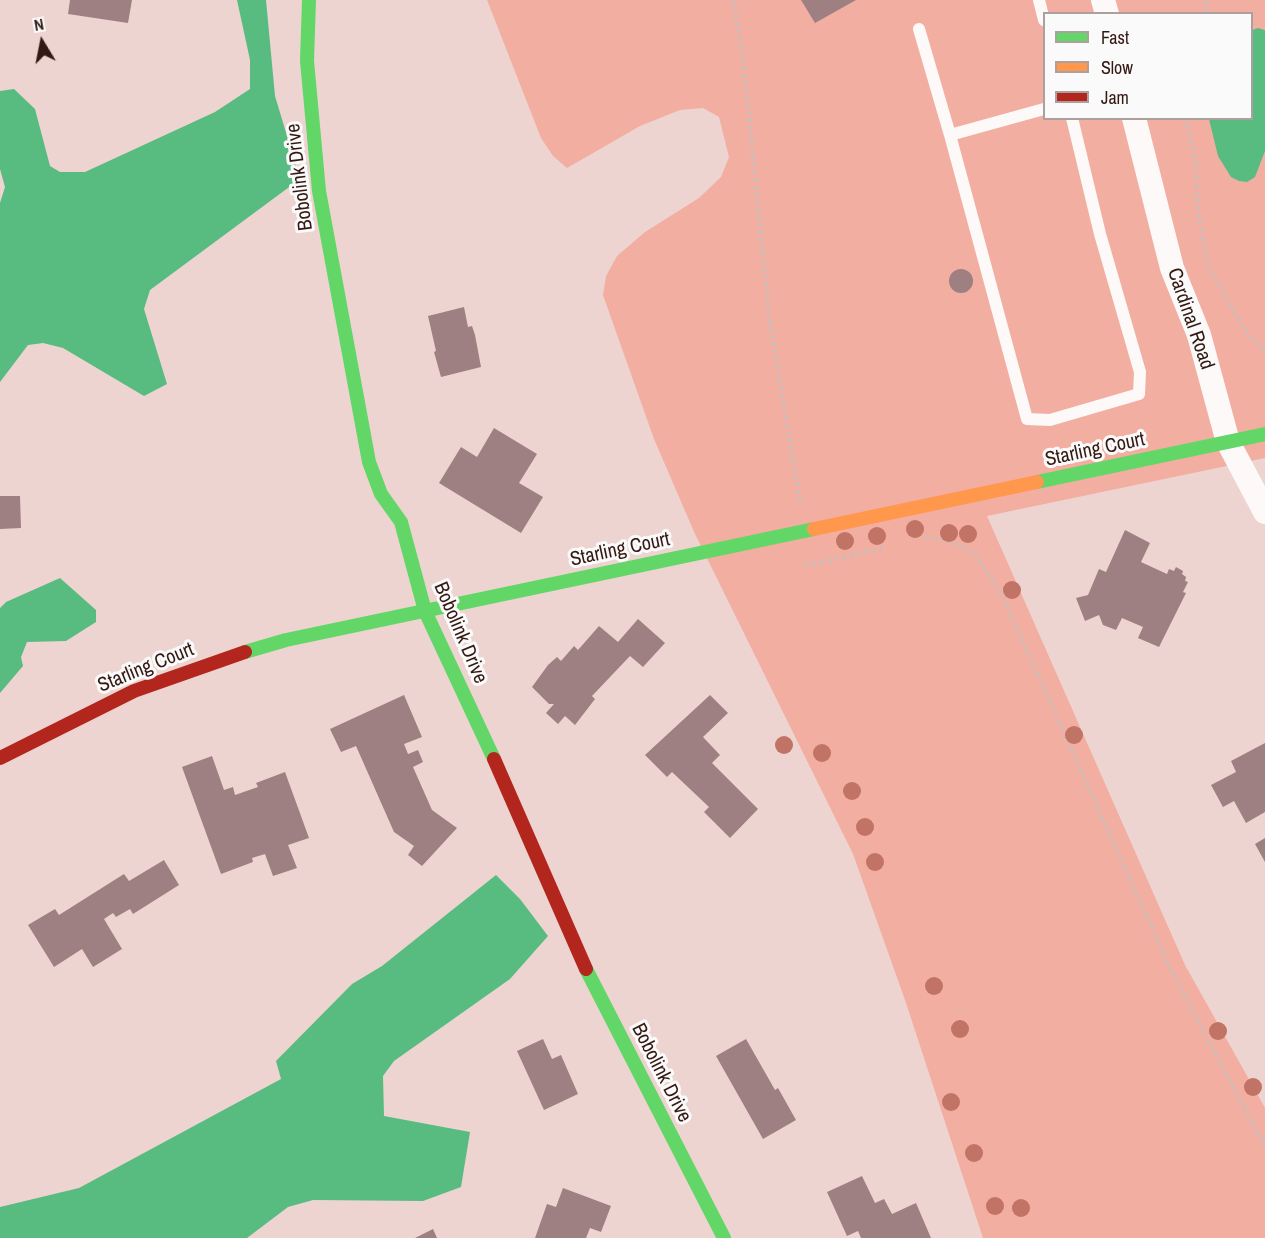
<!DOCTYPE html>
<html>
<head>
<meta charset="utf-8">
<style>
	body { margin:0 }
	#map { position:relative; width:1265px; height:1238px; overflow:hidden; background:#eed4d0; font-family:"Archivo Narrow",sans-serif }
	canvas { display:block }
	.legend { position:absolute; left:1043px; top:12px; width:210px; height:108px; box-sizing:border-box; background:#fafafa; border:2px solid #aba09e; margin:0; padding:8px 10px; list-style:none; font-size:18px; color:#341913 }
	.legend li { display:flex; align-items:center; gap:12px; height:30px }
	.legend b { width:30px; border:2px solid #aba09e }
	.north { position:absolute; left:12px; top:12px; width:60px; height:60px; -webkit-text-stroke:4px #fafafa; paint-order:stroke; rotate:350deg; font-size:16px; font-weight:700; line-height:24px; text-align:center; color:#341913 }
	.north::after { content:''; display:block; margin:auto; width:21px; height:27px; background:#341913; clip-path:polygon(50% 0,100% 100%,50% 72%,0 100%) }
</style>
</head>
<body>
<div id="map">
<canvas width="1265" height="1238"></canvas>
<ul class="legend">
<li><b style="height:8px;background:#63d668"></b>Fast</li>
<li><b style="height:8px;background:#ff974d"></b>Slow</li>
<li><b style="height:8px;background:#b3261e"></b>Jam</li>
</ul>
<div class="north">N</div>
</div>
<script>
const context = document.querySelector('canvas').getContext('2d');
context.lineJoin = 'round';
function fillPath(path, color) { context.fillStyle = color; context.fill(path, 'evenodd'); }
const toPath = rows => new Path2D(rows.map(r => 'M' + r).join(''));
function strokePath(path, color, width, dash) { context.strokeStyle = color; context.lineWidth = width; context.lineCap = dash ? 'butt' : 'round'; context.setLineDash(dash || []); context.stroke(path); }
function label(font, color, halo, rows, align = 'center') {
  context.font = font + ' "Archivo Narrow",sans-serif'; context.lineWidth = 6; context.setLineDash([]); context.textBaseline = 'middle'; context.strokeStyle = halo; context.fillStyle = color; for (const [text, x, y, turn = 0] of rows) {
    context.save(); context.translate(x, y); context.rotate((+turn || 0) * Math.PI / 180); context.textAlign = isNaN(turn) ? turn : align; if (halo) context.strokeText(text, 0, 0); context.fillText(text, 0, 0); context.restore();
  }
}
fillPath(toPath([
	[487,0,1265,0,1265,458,987,516,1185,965,1265,1108,1265,1238,983,1238,905,1000,853,854,695,534,654,439,603,295,606,276,617,256,645,232,699,198,721,177,729,157,719,117,703,108,680,110,640,126,567,168,553,156,541,138],
	[1044,14,1252,14,1252,118,1044,118]
]), '#f2aea0');
fillPath(toPath([
	[237,0,266,0,275,96,300,179,150,290,144,309,167,384,144,396,63,348,43,343,28,345,0,382,0,203,5,187,0,169,0,91,14,89,35,109,50,166,60,172,85,172,215,112,250,89,250,60],
	[1258,28,1265,30,1265,151,1255,177,1247,182,1239,181,1231,177,1218,156,1209,119,1252,118,1252,30],
	[60,578,96,610,96,622,66,641,27,642,21,657,23,666,0,693,0,608,6,602],
	[496,875,520,899,548,936,510,979,394,1061,383,1076,384,1116,470,1132,461,1187,423,1201,313,1200,288,1207,247,1238,0,1238,0,1207,79,1188,281,1079,276,1061,352,984,382,966]
]), '#58bb80');
fillPath(toPath([
	[70,0,132,0,128,23,68,14],
	[801,0,856,0,815,23],
	'949 281a12 12 0 1 1 24 0a12 12 0 1 1-24 0Z',
	[464,307,468,327,472,326,475,335,481,367,441,377,434,352,436,351,428,316],
	[494,428,537,454,519,483,543,497,521,533,439,483,461,447,477,457],
	[0,496,20,496,21,528,0,529],
	[1125,530,1150,543,1141,562,1167,574,1169,569,1174,571,1176,567,1183,571,1182,574,1186,577,1185,581,1188,582,1183,592,1186,593,1159,647,1138,638,1143,627,1122,618,1116,630,1103,625,1099,615,1085,621,1076,598,1088,595,1099,569,1106,572],
	[638,619,665,643,643,667,630,656,592,696,595,699,575,725,565,716,558,724,546,713,554,704,549,704,532,687,548,665,557,657,561,661,574,646,578,650,599,626,618,642],
	[404,695,422,737,404,744,408,754,418,750,423,762,413,767,432,810,457,828,422,866,408,855,414,846,394,832,356,746,341,752,330,729],
	[710,695,728,713,703,737,720,755,712,763,758,809,730,838,704,812,709,807,672,772,667,777,645,755],
	[1265,743,1265,812,1246,823,1234,801,1223,807,1211,785,1236,772,1231,761],
	[212,756,224,790,233,787,235,795,258,787,256,783,285,772,309,838,288,845,297,868,273,876,265,854,252,858,253,862,221,874,182,767],
	[1265,838,1265,862,1255,844],
	[164,860,179,885,133,914,130,909,116,917,113,913,104,919,122,949,93,967,82,949,54,967,28,925,55,909,59,915,124,874,129,881],
	[543,1039,552,1059,561,1055,578,1094,544,1110,517,1051],
	[746,1039,775,1090,778,1088,796,1120,763,1139,716,1056],
	[862,1176,875,1203,884,1199,892,1214,916,1203,931,1238,861,1238,858,1231,847,1236,827,1192],
	[563,1188,611,1206,601,1232,590,1228,586,1238,535,1238,547,1204,556,1207],
	[433,1229,437,1238,415,1238]
]), '#9e7f82');
strokePath(toPath([
	[733,0,743,56,769,315,800,502],
	[1206,0,1207,14],
	[1185,118,1196,161,1197,205,1207,263,1242,326,1265,352],
	[926,538,945,539,975,553,1001,593,1170,968,1265,1147],
	[806,563,814,564,884,548]
]), '#c8bdba', 4, [3, 4.5]);
strokePath(toPath([
	[1039,0,1044,20],
	[919,29,950,135],
	[1044,109,950,135,1027,419,1050,420,1139,394,1140,372,1100,234,1072,118]
]), '#fcf9f8', 12);
strokePath(toPath([
	[1103,0,1107,14],
	[1134,118,1172,268,1199,335,1228,442,1265,512]
]), '#fcf9f8', 24);
strokePath(toPath([
	[309,0,307,61,319,191,369,462,381,494,401,522,425,611,494,759],
	[1037,482,1265,434],
	[245,652,286,640,814,529],
	[586,969,724,1238]
]), '#63d668', 14);
strokePath(toPath([
	[814,529,1037,482]
]), '#ff974d', 14);
strokePath(toPath([
	[0,758,134,691,245,652],
	[494,759,586,969]
]), '#b3261e', 14);
context.fillStyle = '#c17365';
for (const [x, y] of [
	[915,529],
	[949,533],
	[968,534],
	[877,536],
	[845,541],
	[1012,590],
	[1074,735],
	[784,745],
	[822,753],
	[852,791],
	[865,827],
	[875,862],
	[934,986],
	[960,1029],
	[1218,1031],
	[1253,1087],
	[951,1102],
	[974,1153],
	[995,1206],
	[1021,1208]
]) { context.beginPath(); context.arc(x, y, 9, 0, 2 * Math.PI); context.fill(); }
label('20px', '#341913', '#fafafa', [
	["Bobolink Drive",300,177,-97],
	["Cardinal Road",1190,319,71],
	["Starling Court",1095,450,-12],
	["Starling Court",620,550,-12],
	["Bobolink Drive",460,633,67],
	["Starling Court",146,668,-22],
	["Bobolink Drive",661,1073,63]
]);
</script>
</body>
</html>
